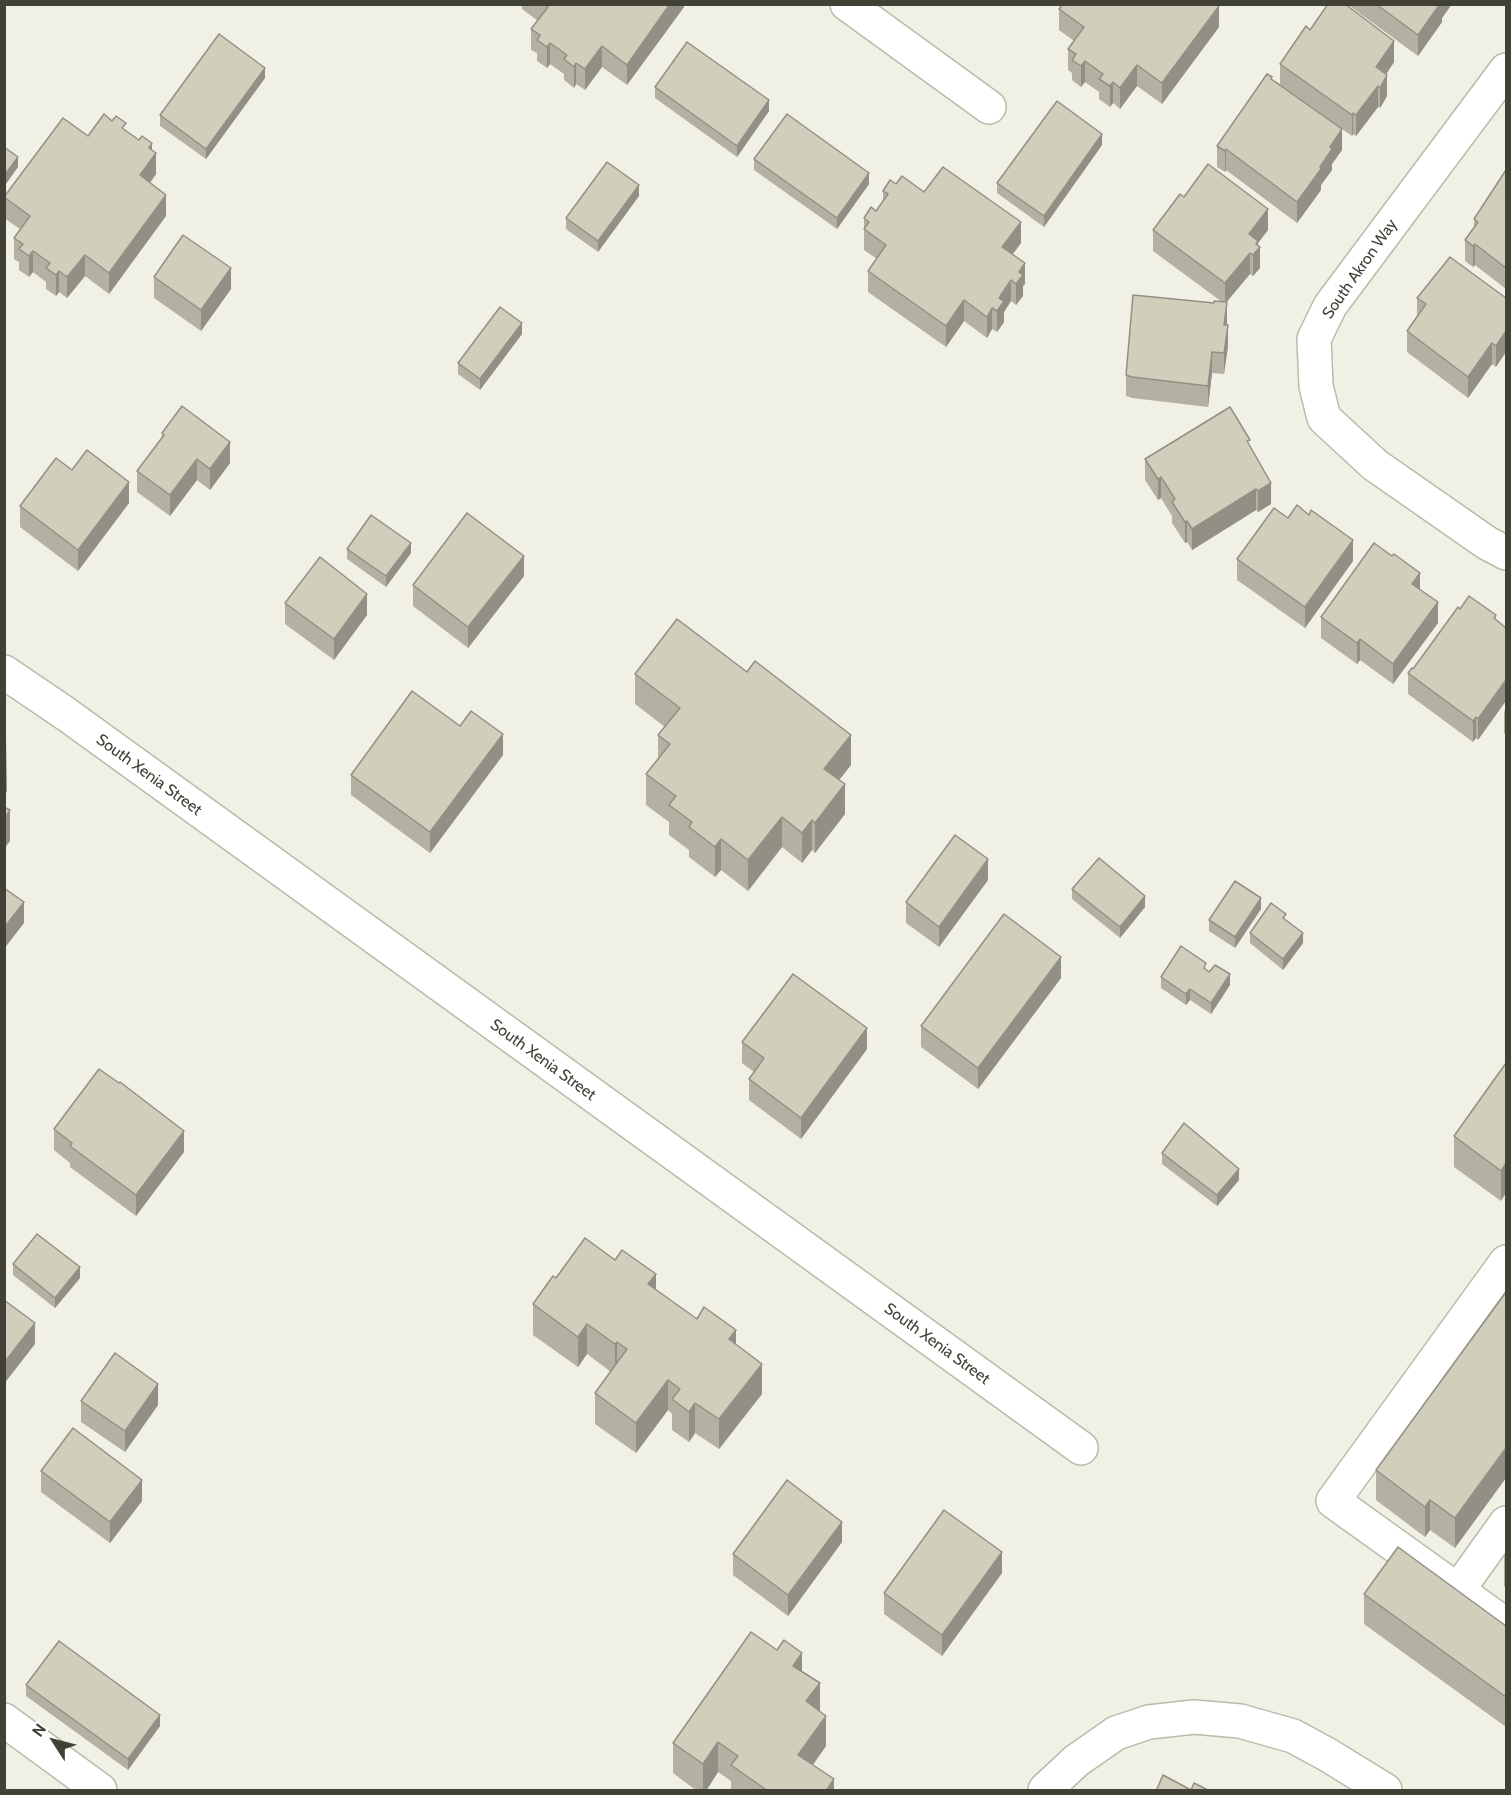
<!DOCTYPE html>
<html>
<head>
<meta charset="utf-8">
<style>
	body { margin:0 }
	#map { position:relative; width:1511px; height:1795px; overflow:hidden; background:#f1f0e5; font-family:Cabin,sans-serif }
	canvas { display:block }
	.frame { position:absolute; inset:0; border:6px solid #424135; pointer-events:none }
	.north { position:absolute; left:24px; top:1711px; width:60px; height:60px; -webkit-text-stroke:4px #fff; paint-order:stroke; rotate:306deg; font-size:16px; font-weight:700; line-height:24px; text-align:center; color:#424135 }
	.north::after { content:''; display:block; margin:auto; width:21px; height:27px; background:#424135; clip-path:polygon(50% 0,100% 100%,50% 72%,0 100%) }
</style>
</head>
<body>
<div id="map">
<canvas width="1511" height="1795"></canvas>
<div class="frame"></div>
<div class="north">N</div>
</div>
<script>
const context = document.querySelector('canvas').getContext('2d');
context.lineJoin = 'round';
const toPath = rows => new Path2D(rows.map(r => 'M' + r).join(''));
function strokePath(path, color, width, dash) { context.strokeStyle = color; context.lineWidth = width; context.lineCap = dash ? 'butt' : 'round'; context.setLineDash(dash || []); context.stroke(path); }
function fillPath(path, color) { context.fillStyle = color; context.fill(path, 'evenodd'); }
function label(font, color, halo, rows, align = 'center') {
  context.font = font + ' Cabin,sans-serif'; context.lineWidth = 4.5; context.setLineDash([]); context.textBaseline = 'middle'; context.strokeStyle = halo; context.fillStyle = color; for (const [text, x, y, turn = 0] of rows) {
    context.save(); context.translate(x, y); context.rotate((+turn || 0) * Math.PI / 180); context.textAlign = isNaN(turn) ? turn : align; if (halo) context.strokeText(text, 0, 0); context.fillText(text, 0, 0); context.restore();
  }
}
const minor = toPath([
	[847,4,989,107],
	[1506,70,1330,306,1314,339,1316,386,1324,418,1375,465,1487,543,1506,553],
	[4,672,66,714,1081,1448],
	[1506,1262,1333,1501,1506,1625],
	[1458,1590,1506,1523],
	[4,1720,100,1790],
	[1045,1790,1076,1761,1116,1733,1149,1722,1194,1717,1240,1721,1293,1736,1328,1755,1385,1790]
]);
strokePath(minor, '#bbbaa9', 36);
strokePath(minor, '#fff', 33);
fillPath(toPath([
	[522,4,684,4,684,7,627,85,602,67,585,90,576,84,574,88,564,80,564,74,550,64,547,68,537,61,537,53,531,50,531,29,538,21,522,9],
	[1347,4,1452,4,1442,18,1442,22,1418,56],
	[1059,9,1219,27,1162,104,1137,86,1120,109,1113,103,1110,107,1099,99,1099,92,1085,82,1081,87,1072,80,1072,73,1068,70,1068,49,1074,41,1059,30],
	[1310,30,1394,62,1386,74,1387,96,1380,108,1378,107,1356,136,1353,134,1352,136,1342,129,1342,150,1332,164,1332,170,1321,185,1321,190,1297,223,1226,170,1225,172,1217,167,1217,146,1272,79,1280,84,1280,64],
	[265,78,206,159,160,126,160,115],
	[655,87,769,111,737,157,655,98],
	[126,131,152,150,156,174,150,183,166,216,109,294,85,276,67,298,59,292,56,296,46,289,46,282,33,272,29,277,19,270,19,262,14,259,14,238,20,229,4,218,4,197,88,136],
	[1102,145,1044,227,997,193,997,183],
	[754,159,869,184,837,229,754,170],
	[1506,170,1506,289,1475,265,1473,267,1465,261,1465,240,1474,228,1474,219],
	[896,184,924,192,1021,243,1013,254,1025,284,1023,286,1023,296,1016,305,1011,301,1004,312,1004,322,997,332,992,329,987,338,964,321,946,347,868,292,868,271,877,259,864,250,864,218,876,211,883,201,883,191],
	[639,196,598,252,566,229,566,218],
	[1184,197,1268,230,1258,243,1260,268,1253,276,1250,274,1226,302,1226,325,1228,346,1224,374,1212,373,1208,407,1132,398,1126,396,1126,375,1214,303,1222,302,1153,251,1153,230],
	[154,277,231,289,201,331,154,298],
	[1417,298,1506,298,1496,367,1492,364,1468,398,1407,352,1407,331,1417,316],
	[522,334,480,390,458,374,458,363],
	[162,433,230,463,210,490,197,480,170,516,137,492,137,471,162,438],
	[1250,446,1271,504,1258,512,1256,510,1192,550,1187,542,1185,543,1172,523,1172,516,1161,498,1158,500,1145,480,1145,459],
	[129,503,78,571,20,527,20,506],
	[1288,518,1353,561,1305,628,1237,580,1237,559],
	[347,549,411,553,386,587,347,559],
	[524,576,468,648,413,606,413,585],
	[1420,589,1438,623,1393,684,1360,660,1357,664,1321,638,1321,617],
	[285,603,367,615,334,660,285,624],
	[1460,609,1496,615,1478,740,1476,738,1473,742,1408,694,1408,673,1413,669],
	[635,674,851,765,839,780,845,814,815,853,812,850,802,863,782,847,748,891,721,870,715,877,689,857,689,850,669,835,669,822,646,805,646,774,658,759,658,735,665,727,635,704],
	[1506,708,1506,735,1504,733,1504,712],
	[460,726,503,755,430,853,351,795,351,775],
	[988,880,939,947,906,923,906,902],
	[1072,889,1145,907,1120,938,1072,899],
	[1261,909,1235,948,1209,931,1209,920],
	[1286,920,1303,943,1283,970,1250,943,1250,933],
	[1206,970,1230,985,1211,1014,1190,1000,1186,1005,1161,988,1161,977],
	[1061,978,978,1089,921,1047,921,1026],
	[742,1042,867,1049,801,1139,749,1100,749,1079,754,1072,742,1063],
	[1506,1063,1501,1201,1454,1167,1454,1136],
	[54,1129,184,1152,136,1216,70,1167,70,1163,54,1150],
	[1162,1153,1239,1180,1217,1206,1162,1164],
	[13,1264,80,1278,55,1308,13,1275],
	[556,1278,656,1290,697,1319,736,1344,762,1394,719,1449,695,1433,689,1442,672,1430,672,1414,668,1410,636,1453,595,1424,595,1393,611,1372,587,1354,578,1367,533,1335,533,1304],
	[1506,1292,1455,1548,1430,1530,1425,1537,1376,1500,1376,1470],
	[81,1401,158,1405,125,1452,81,1422],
	[41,1471,142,1501,110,1543,41,1492],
	[842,1542,788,1616,733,1575,733,1554],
	[1506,1552,1506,1588,1504,1586,1504,1556],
	[1002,1573,942,1656,884,1614,884,1593],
	[1364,1594,1506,1626,1506,1727,1364,1624],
	[802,1671,820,1711,826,1746,813,1765,834,1791,731,1791,731,1781,718,1772,706,1791,697,1791,673,1773,673,1743],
	[26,1685,160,1726,128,1770,26,1696]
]), '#b4b1a2');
fillPath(toPath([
	[670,4,684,4,684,7,627,85,627,65],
	[1440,4,1452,4,1442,18,1442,22,1418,56,1418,35],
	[1219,6,1219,27,1162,104,1162,83],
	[1394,41,1394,62,1378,87,1378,107,1356,136,1356,115,1376,67],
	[550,43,550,64,547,68,547,47],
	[602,46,602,67,585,90,585,69],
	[1085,61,1085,82,1081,87,1081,66],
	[576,63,576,84,574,88,574,67],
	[1137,65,1137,86,1120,109,1120,88],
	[265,68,265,78,206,159,206,149],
	[1387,75,1387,96,1380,108,1380,88],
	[1113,82,1113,103,1110,107,1110,86],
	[769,100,769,111,737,157,737,146],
	[1353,113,1353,134,1352,136,1352,115],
	[1342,129,1342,150,1332,164,1332,170,1321,185,1321,190,1297,223,1297,202,1320,167,1330,147],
	[1102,134,1102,145,1044,227,1044,216],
	[152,143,152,159,156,153,156,174,140,196,140,175,149,148],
	[1226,149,1226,170,1225,172,1225,151],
	[18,157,18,167,4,187,4,176],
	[869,173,869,184,837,229,837,218],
	[639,185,639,196,598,252,598,241],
	[166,195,166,216,109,294,109,273],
	[1268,209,1268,230,1258,243,1258,249,1260,247,1260,268,1253,276,1253,255,1256,246,1250,254,1250,274,1225,304,1225,283,1249,234],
	[1021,222,1021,243,1002,268,1002,247],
	[1475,244,1475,265,1473,267,1473,246],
	[33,251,33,272,29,277,29,256],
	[85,255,85,276,67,298,67,277],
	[1025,263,1025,284,1023,286,1023,296,1016,305,1016,284,1019,272],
	[231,268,231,289,201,331,201,310],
	[59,271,59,292,56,296,56,275],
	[1011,280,1011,301,1004,312,1004,322,997,332,997,311,999,298],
	[964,300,964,321,946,347,946,326],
	[1227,302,1227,323,1224,346,1224,325],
	[992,308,992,329,987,338,987,317],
	[522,323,522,334,480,390,480,379],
	[1228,325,1228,346,1224,374,1224,353],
	[1506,331,1506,352,1496,367,1496,346],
	[1492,343,1492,364,1468,398,1468,377],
	[1212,352,1212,373,1208,407,1208,386],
	[230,442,230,463,210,490,210,469],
	[197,459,197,480,170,516,170,495],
	[1161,477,1161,498,1158,500,1158,479],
	[129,482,129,503,78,571,78,550],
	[1271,483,1271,504,1258,512,1258,491],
	[1256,489,1256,510,1192,550,1192,529],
	[1187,521,1187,542,1185,543,1185,522],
	[1353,540,1353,561,1305,628,1305,607],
	[411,543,411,553,386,587,386,576],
	[524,556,524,576,468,648,468,627],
	[1420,573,1420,594,1412,584],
	[367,594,367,615,334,660,334,639],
	[1438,602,1438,623,1393,684,1393,664],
	[1360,639,1360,660,1357,664,1357,643],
	[1506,680,1506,701,1478,740,1478,719],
	[1476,717,1476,738,1473,742,1473,721],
	[503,734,503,755,430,853,430,832],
	[851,735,851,765,824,799,824,769],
	[6,736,7,791,4,795,4,739],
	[845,784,845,814,815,853,815,823],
	[10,810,10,841,4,849,4,819],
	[782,817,782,847,748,891,748,860],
	[812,820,812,850,802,863,802,833],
	[721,839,721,870,715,877,715,847],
	[988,859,988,880,939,947,939,927],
	[1145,896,1145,907,1120,938,1120,927],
	[1261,898,1261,909,1235,948,1235,937],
	[24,902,24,923,4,949,4,928],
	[1303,933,1303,943,1283,970,1283,959],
	[1061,957,1061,978,978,1089,978,1068],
	[1230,974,1230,985,1211,1014,1211,1003],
	[1190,989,1190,1000,1186,1005,1186,994],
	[867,1028,867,1049,801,1139,801,1118],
	[184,1131,184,1152,136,1216,136,1195],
	[1506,1163,1506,1193,1501,1201,1501,1171],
	[1239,1169,1239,1180,1217,1206,1217,1195],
	[80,1267,80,1278,55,1308,55,1298],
	[656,1274,656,1304,648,1284],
	[35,1323,35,1344,4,1384,4,1363],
	[587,1324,587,1354,578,1367,578,1337],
	[736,1330,736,1360,729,1339],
	[617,1342,617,1372,615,1374,615,1344],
	[762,1364,762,1394,719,1449,719,1419],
	[668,1380,668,1410,636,1453,636,1423],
	[158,1384,158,1405,125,1452,125,1431],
	[695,1403,695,1433,689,1442,689,1412],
	[1506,1448,1506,1478,1455,1548,1455,1518],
	[142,1480,142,1501,110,1543,110,1522],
	[1430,1500,1430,1530,1425,1537,1425,1507],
	[842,1522,842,1542,788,1616,788,1595],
	[1002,1552,1002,1573,942,1656,942,1635],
	[802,1653,802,1683,793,1666],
	[820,1683,820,1713,806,1701],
	[160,1715,160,1726,128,1770,128,1759],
	[826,1716,826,1746,798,1785,798,1755],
	[718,1742,718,1772,706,1791,703,1791,703,1764],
	[834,1779,834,1791,826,1791]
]), '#929084');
const building = toPath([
	[544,4,670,4,627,65,602,46,585,69,576,63,574,67,564,59,567,55,550,43,547,47,537,40,540,35,531,29,548,7,544,4],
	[1063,4,1217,4,1219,6,1162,83,1137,65,1120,88,1113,82,1110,86,1099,79,1103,74,1085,61,1081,66,1072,60,1076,54,1068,49,1084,27,1059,9,1063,4],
	[1328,4,1345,4,1394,41,1376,67,1387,75,1380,88,1378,86,1356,115,1353,113,1352,115,1280,64,1306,26,1310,30,1328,4],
	[1376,4,1440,4,1418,35,1376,4],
	[219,34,265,68,206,149,160,115,219,34],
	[687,42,769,100,737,146,655,87,687,42],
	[1267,74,1272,77,1271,79,1342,129,1330,147,1332,149,1320,167,1321,169,1297,202,1226,149,1225,151,1217,146,1267,74],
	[1057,101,1102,134,1044,216,997,183,1057,101],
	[104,114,112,121,116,116,126,123,122,128,139,140,142,136,152,143,149,148,156,153,140,175,166,195,109,273,85,255,67,277,59,271,56,275,46,268,50,263,33,251,29,256,19,249,23,244,14,238,30,216,4,197,63,118,88,136,104,114],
	[787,114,869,173,837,218,754,159,787,114],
	[4,147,18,157,4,176,4,147],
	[607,162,639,185,598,241,566,218,607,162],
	[1208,164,1268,209,1249,234,1258,241,1256,244,1260,247,1253,255,1250,253,1225,283,1153,230,1180,194,1184,197,1208,164],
	[943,167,1021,222,1002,247,1025,263,1019,272,1023,275,1016,284,1011,280,999,298,1004,301,997,311,992,308,987,317,964,300,946,326,868,271,886,245,864,229,869,222,864,218,871,207,876,211,888,194,883,191,890,180,896,184,902,176,924,192,943,167],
	[1506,170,1506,268,1475,244,1473,246,1465,240,1478,222,1474,219,1506,170],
	[183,235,231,268,201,310,154,277,183,235],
	[1450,257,1506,298,1506,331,1496,346,1492,343,1468,377,1407,331,1426,304,1417,298,1450,257],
	[1133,295,1214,303,1214,301,1227,302,1224,325,1228,325,1224,353,1212,352,1208,386,1132,377,1126,375,1133,295],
	[500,307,522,323,480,379,458,363,500,307],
	[182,406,230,442,210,469,197,459,170,495,137,471,164,435,162,433,182,406],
	[1230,407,1250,440,1247,441,1271,483,1258,491,1256,489,1192,529,1187,521,1185,522,1172,502,1175,499,1161,477,1158,479,1145,459,1230,407],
	[87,450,129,482,78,550,20,506,56,458,72,470,87,450],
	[1297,505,1309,515,1311,510,1353,540,1305,607,1237,559,1274,508,1288,518,1297,505],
	[467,513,524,556,468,627,413,585,467,513],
	[371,515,411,543,386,576,347,549,371,515],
	[1374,543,1392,556,1394,554,1420,573,1412,584,1438,602,1393,664,1360,639,1357,643,1321,617,1374,543],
	[320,557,367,594,334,639,285,603,320,557],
	[1469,596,1496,615,1494,618,1506,628,1506,680,1478,719,1476,717,1473,721,1408,673,1412,668,1413,669,1458,607,1460,609,1469,596],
	[677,619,747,672,755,661,851,735,824,769,845,784,815,823,812,820,802,833,782,817,748,860,721,839,715,847,689,827,692,822,669,805,676,796,646,774,670,744,658,735,680,708,635,674,677,619],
	[412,691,460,726,471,711,503,734,430,832,351,775,412,691],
	[4,807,10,810,4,819,4,807],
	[955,835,988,859,939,927,906,902,955,835],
	[1099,858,1145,896,1120,927,1072,889,1099,858],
	[1235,881,1261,898,1235,937,1209,920,1235,881],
	[4,888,24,902,4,928,4,888],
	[1271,903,1286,914,1283,918,1303,933,1283,959,1250,933,1271,903],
	[1004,914,1061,957,978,1068,921,1026,1004,914],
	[1181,946,1206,963,1204,968,1209,972,1215,965,1230,974,1211,1003,1190,989,1186,994,1161,977,1181,946],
	[793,974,867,1028,801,1118,749,1079,764,1058,742,1042,793,974],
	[1506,1063,1506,1163,1501,1171,1454,1136,1506,1063],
	[99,1069,119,1083,120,1082,184,1131,136,1195,70,1146,72,1143,54,1129,99,1069],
	[1184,1123,1239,1169,1217,1195,1162,1153,1184,1123],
	[37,1234,80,1267,55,1298,13,1264,37,1234],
	[585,1238,615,1260,622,1250,656,1274,648,1284,697,1319,704,1307,736,1330,729,1339,762,1364,719,1419,695,1403,689,1412,672,1399,680,1389,668,1380,636,1423,595,1393,627,1349,617,1342,615,1344,587,1324,578,1337,533,1304,553,1276,556,1278,585,1238],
	[1506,1292,1506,1448,1455,1518,1430,1500,1425,1507,1376,1470,1506,1292],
	[4,1300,35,1323,4,1363,4,1300],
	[115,1353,158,1384,125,1431,81,1401,115,1353],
	[73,1428,142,1480,110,1522,41,1471,73,1428],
	[787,1480,842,1522,788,1595,733,1554,787,1480],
	[944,1510,1002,1552,942,1635,884,1593,944,1510],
	[1398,1547,1506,1626,1506,1697,1364,1594,1398,1547],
	[751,1632,777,1650,784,1640,802,1653,793,1666,820,1683,806,1701,826,1716,798,1755,834,1779,826,1791,768,1791,731,1765,738,1756,718,1742,703,1764,673,1743,751,1632],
	[59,1641,160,1715,128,1759,26,1685,59,1641],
	[1163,1775,1191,1790,1194,1783,1210,1791,1156,1791,1163,1775]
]);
fillPath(building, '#d1cebc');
strokePath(building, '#929084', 1.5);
label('16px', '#424135', '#fff', [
	["South Akron Way",1360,269,-55],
	["South Xenia Street",149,775,36],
	["South Xenia Street",543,1060,36],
	["South Xenia Street",937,1344,36]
]);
</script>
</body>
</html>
